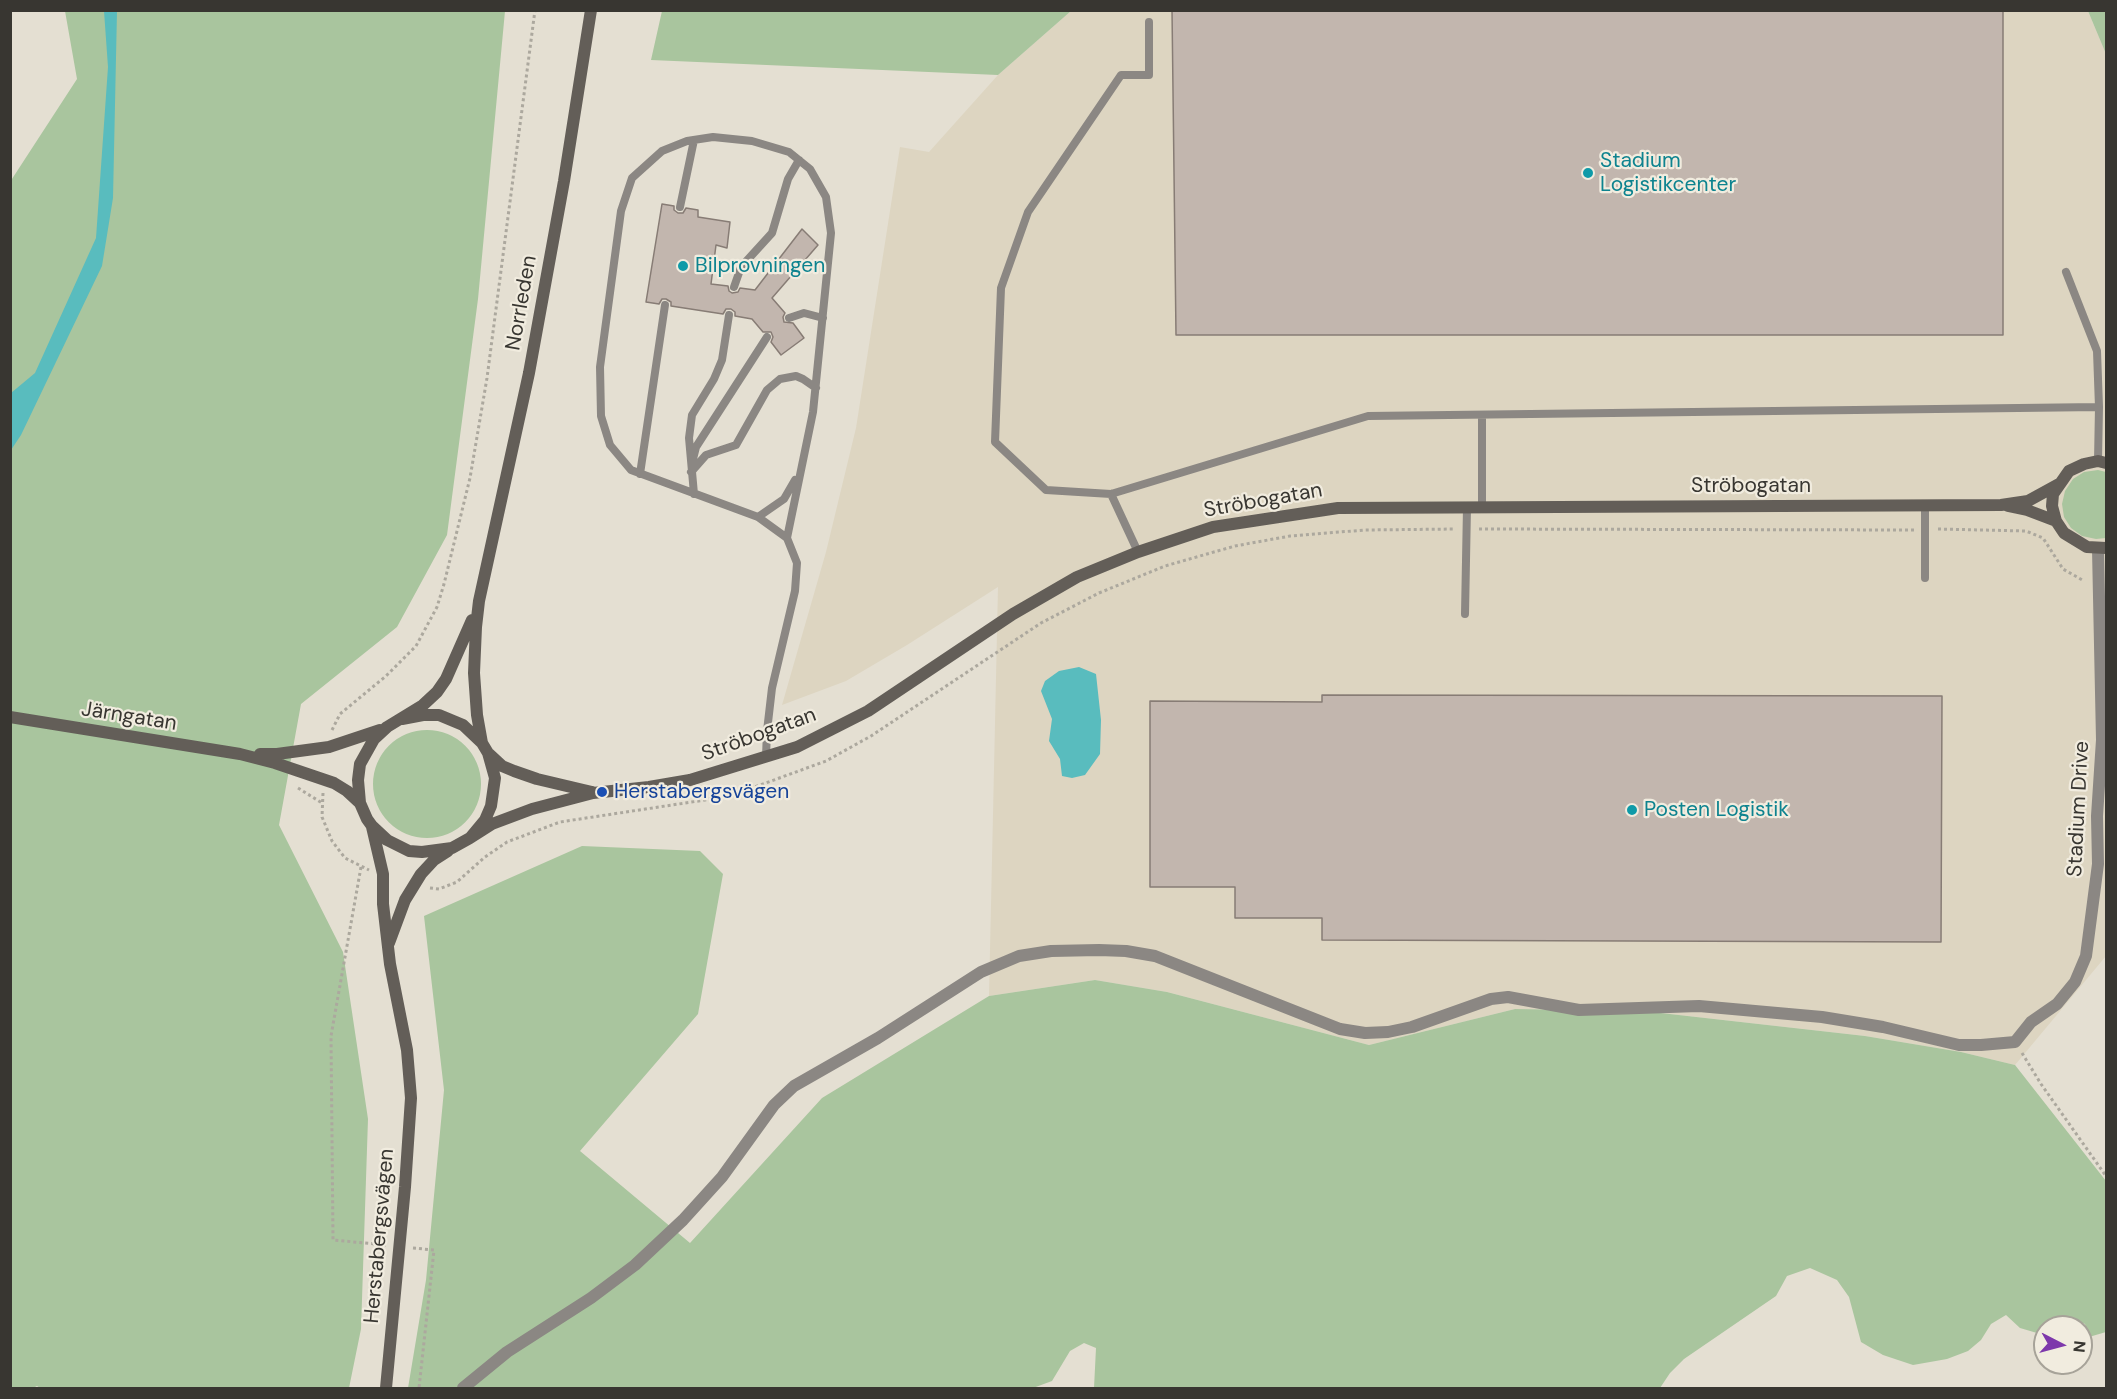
<!DOCTYPE html>
<html>
<head>
<meta charset="utf-8">
<style>
	body { margin:0 }
	#map { position:relative; width:2117px; height:1399px; overflow:hidden; background:#e4dfd2; font-family:"DM Sans",sans-serif }
	canvas { display:block }
	.frame { position:absolute; inset:0; border:12px solid #383631; pointer-events:none }
	.north { position:absolute; left:2033px; top:1315px; width:60px; height:60px; box-sizing:border-box; background:#f1ecdf; border:2px solid #a7a399; border-radius:50%; rotate:96deg; font-size:16px; font-weight:700; line-height:24px; text-align:center; color:#383631 }
	.north::after { content:''; display:block; margin:auto; width:21px; height:27px; background:#7d38ab; clip-path:polygon(50% 0,100% 100%,50% 72%,0 100%) }
</style>
</head>
<body>
<div id="map">
<canvas width="2117" height="1399"></canvas>
<div class="frame"></div>
<div class="north">N</div>
</div>
<script>
const context = document.querySelector('canvas').getContext('2d');
context.lineJoin = 'round';
function fillPath(path, color) { context.fillStyle = color; context.fill(path, 'evenodd'); }
const toPath = rows => new Path2D(rows.map(r => 'M' + r).join(''));
function strokePath(path, color, width, dash) { context.strokeStyle = color; context.lineWidth = width; context.lineCap = dash ? 'butt' : 'round'; context.setLineDash(dash || []); context.stroke(path); }
function label(font, color, halo, rows, align = 'center') {
  context.font = font + ' "DM Sans",sans-serif'; context.lineWidth = 4.5; context.setLineDash([]); context.textBaseline = 'middle'; context.strokeStyle = halo; context.fillStyle = color; for (const [text, x, y, turn = 0] of rows) {
    context.save(); context.translate(x, y); context.rotate((+turn || 0) * Math.PI / 180); context.textAlign = isNaN(turn) ? turn : align; if (halo) context.strokeText(text, 0, 0); context.fillText(text, 0, 0); context.restore();
  }
}
fillPath(toPath([
	[1071,11,2088,11,2106,54,2106,956,2015,1065,1961,1052,1865,1036,1643,1011,1515,1009,1369,1045,1167,992,1095,980,989,996,998,587,907,645,846,681,782,705,826,552,856,428,900,147,929,152,998,75]
]), '#ddd5c1');
fillPath(toPath([
	[65,11,505,11,478,299,447,535,397,627,301,704,279,825,343,952,368,1119,361,1329,349,1388,40,1388,37,1386,33,1388,11,1388,10,182,77,79],
	[662,11,662,10,1071,11,998,75,651,60],
	[2088,11,2106,11,2106,54],
	[2098,470,2106,472,2106,538,2096,539,2082,536,2071,528,2064,517,2062,504,2065,491,2073,479,2084,472],
	'373 784a54 54 0 1 1 108 0a54 54 0 1 1-108 0Z',
	[582,846,700,851,723,874,698,1014,580,1151,690,1243,822,1098,989,996,1095,980,1167,992,1369,1045,1515,1009,1643,1011,1865,1036,1961,1052,2015,1065,2106,1181,2106,1332,2089,1337,2085,1324,2071,1318,2058,1327,2045,1327,2045,1330,2037,1333,2020,1328,2006,1315,1991,1324,1981,1340,1968,1351,1947,1359,1913,1365,1883,1355,1861,1342,1849,1297,1837,1280,1810,1268,1787,1276,1776,1296,1684,1359,1670,1373,1660,1388,1094,1388,1096,1348,1084,1343,1070,1351,1052,1381,1033,1388,408,1388,426,1280,444,1090,424,916]
]), '#a9c59e');
fillPath(toPath([
	[104,11,117,11,113,198,102,266,21,435,11,450,11,393,35,373,96,238,108,67],
	[1079,667,1096,674,1101,720,1100,754,1085,775,1072,778,1062,776,1060,759,1049,741,1052,719,1041,691,1045,681,1059,671]
]), '#59bcbe');
const building = toPath([
	[1172,10,2003,10,2003,335,1176,335,1172,10],
	[662,204,674,206,674,210,678,213,683,213,686,208,698,210,698,217,730,222,727,248,716,245,711,284,728,286,729,291,732,293,738,292,740,288,755,290,802,229,818,245,772,298,785,313,783,317,784,322,793,323,804,338,781,355,771,342,773,337,771,332,763,332,752,319,735,316,735,312,731,309,726,309,723,314,671,306,671,302,666,299,662,299,659,304,646,302,662,204],
	[1322,695,1942,696,1941,942,1322,940,1322,918,1235,918,1235,887,1150,887,1150,701,1322,702,1322,695]
]);
fillPath(building, '#c2b6ae');
strokePath(building, '#877c75', 1.5);
strokePath(toPath([
	[1479,529,1914,530],
	[1938,529,2026,531,2043,538,2063,569,2084,581],
	[332,730,340,714,386,676,416,646,437,607,444,584,470,478,487,378,535,10],
	[298,788,322,803],
	[323,793,322,817,332,841,345,858,369,870],
	[361,867,331,1036,333,1240,386,1245],
	[430,888,439,889,457,882,485,857,507,842,560,822,705,800,752,788,826,761,871,736,1041,623,1099,593,1165,566,1235,546,1290,536,1365,530,1455,529],
	[2022,1053,2041,1084,2106,1176],
	[413,1248,434,1250,419,1388]
]), '#aca89e', 3, [3, 3]);
strokePath(toPath([
	[1149,22,1149,75,1121,75,1028,212,1001,288,995,442,1046,490,1111,494,1368,416,2099,407,2098,461],
	[680,207,694,140],
	[2066,272,2097,351,2099,407],
	[734,287,741,267,772,233,788,179,799,160],
	[789,318,804,313,823,318],
	[1482,415,1482,507],
	[693,459,696,447,767,337],
	[691,472,706,455,736,445,767,390,780,379,796,376,803,379,816,388],
	[640,474,665,305],
	[694,494,689,438,692,415,714,379,722,360,729,315],
	[1111,494,1138,552],
	[758,517,784,499,795,480],
	[1925,578,1925,505],
	[1465,614,1467,507],
	[766,757,767,731,772,688,795,591,797,563,787,538,758,517,631,470,610,445,601,416,600,367,621,211,632,178,662,151,687,141,713,137,752,141,789,152,810,169,826,197,831,233,813,412,787,538]
]), '#8b8783', 8);
strokePath(toPath([
	[463,1388,507,1352,591,1298,635,1265,683,1220,722,1177,774,1105,794,1086,878,1038,981,972,1019,956,1051,951,1099,950,1126,951,1155,956,1340,1029,1365,1033,1388,1032,1412,1027,1491,999,1508,997,1579,1010,1699,1006,1822,1017,1883,1027,1959,1045,1981,1045,2015,1042,2031,1022,2057,1004,2075,982,2086,956,2098,864,2097,816,2102,740,2098,549]
]), '#8b8783', 12);
strokePath(toPath([
	[2106,463,2098,461,2084,464,2069,471,2053,494,2052,506,2056,521,2064,533,2087,547,2106,548],
	[2008,506,2027,510,2056,521],
	[10,717,240,754,275,763,334,783,347,791,360,803],
	[402,719,423,715,439,715,463,725,482,743,488,753,495,778,491,806,485,820,470,838,452,848,422,852,409,851,387,840,372,826,367,819,360,803,358,780,360,764,374,739,387,727,423,705,437,692,446,679,472,620],
	[482,743,477,715,474,673,476,627,479,601,529,373,564,181,591,10],
	[260,754,277,754,329,747,380,730],
	[489,754,502,766,514,771,537,779,592,792],
	[372,827,383,874,383,904,390,964,407,1050,411,1098,405,1187,386,1388],
	[470,838,492,824,532,809,593,793,649,787,690,780,797,747,868,711,1013,614,1077,577,1138,552,1213,527,1338,508,2001,505,2028,501,2059,484],
	[389,943,405,900,421,874,434,860,448,851]
]), '#635e58', 12);
for (const [x, y, r, color] of [
	[1588,173,6,"#0f9aa8"],
	[683,266,6,"#0f9aa8"],
	[602,792,6,"#1a4fb4"],
	[1632,810,6,"#0f9aa8"]
]) { const dot = new Path2D(); dot.arc(x, y, r, 0, 2 * Math.PI); context.fillStyle = color; context.fill(dot); strokePath(dot, '#f1ecdf', 2); }
label('21px', '#0d838f', '#f1ecdf', [
	["Stadium",1600,161],
	["Logistikcenter",1600,185],
	["Bilprovningen",695,266],
	["Posten Logistik",1644,810]
], 'left');
label('21px', '#383631', '#f1ecdf', [
	["Norrleden",522,303,-80],
	["Ströbogatan",1751,486],
	["Ströbogatan",1263,501,-10],
	["Järngatan",129,717,9],
	["Ströbogatan",759,735,-20],
	["Stadium Drive",2079,809,-87],
	["Herstabergsvägen",380,1236,-85]
]);
label('21px', '#164399', '#f1ecdf', [
	["Herstabergsvägen",614,792]
], 'left');
</script>
</body>
</html>
